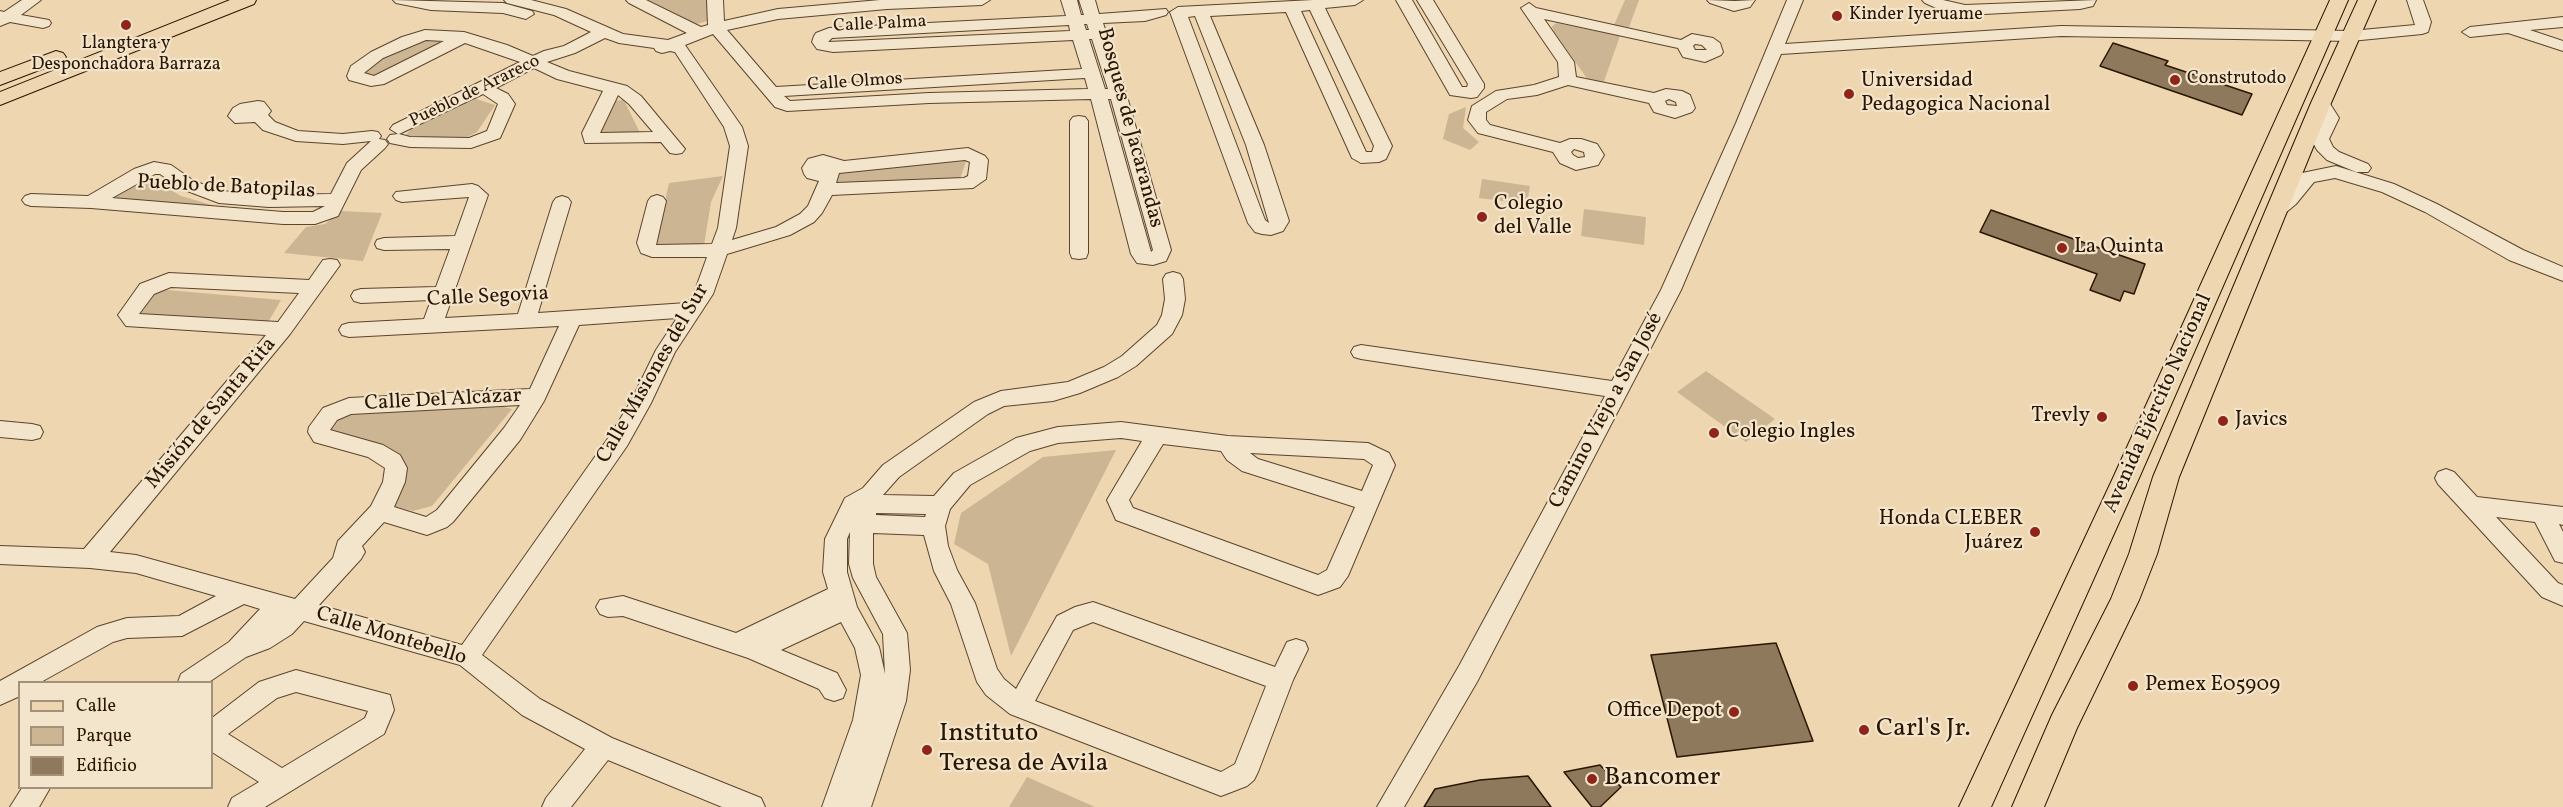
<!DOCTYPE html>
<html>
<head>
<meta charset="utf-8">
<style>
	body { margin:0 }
	#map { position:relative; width:2563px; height:807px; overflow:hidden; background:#edd6b0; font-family:Vollkorn,serif }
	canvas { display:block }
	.legend { position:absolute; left:18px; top:681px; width:195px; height:108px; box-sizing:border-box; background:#f3e4cc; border:2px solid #a3917a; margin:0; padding:8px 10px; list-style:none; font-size:18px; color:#2a1500 }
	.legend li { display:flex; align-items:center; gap:12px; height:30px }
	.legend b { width:30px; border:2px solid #a3917a }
</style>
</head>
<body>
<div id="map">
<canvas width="2563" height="807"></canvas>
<ul class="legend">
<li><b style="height:8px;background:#edd6b0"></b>Calle</li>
<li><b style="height:16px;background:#ccb592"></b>Parque</li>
<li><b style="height:16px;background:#8f795c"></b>Edificio</li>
</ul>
</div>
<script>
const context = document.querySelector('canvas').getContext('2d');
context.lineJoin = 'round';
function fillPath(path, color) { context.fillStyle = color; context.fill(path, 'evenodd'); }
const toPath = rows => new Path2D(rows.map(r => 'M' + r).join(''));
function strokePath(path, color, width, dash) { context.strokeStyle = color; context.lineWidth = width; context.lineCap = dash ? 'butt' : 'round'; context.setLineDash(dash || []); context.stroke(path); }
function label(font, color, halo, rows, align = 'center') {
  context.font = font + ' Vollkorn,serif'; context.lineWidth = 4.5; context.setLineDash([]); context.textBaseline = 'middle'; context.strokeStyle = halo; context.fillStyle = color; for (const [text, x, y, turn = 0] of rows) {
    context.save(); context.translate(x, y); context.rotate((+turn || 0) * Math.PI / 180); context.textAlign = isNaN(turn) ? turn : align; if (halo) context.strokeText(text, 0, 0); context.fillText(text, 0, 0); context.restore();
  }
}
fillPath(toPath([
	[645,0,710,0,707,21,697,24],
	[1625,0,1639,0,1629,27,1614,25],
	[1557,23,1620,36,1603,84,1588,80,1553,30,1552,26],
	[427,39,439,40,441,44,375,79,359,78,366,67,409,44],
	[476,99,495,105,477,132,463,139,413,138,406,135,410,130],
	[624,100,641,135,595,135,612,101],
	[1466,107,1463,128,1479,142,1470,150,1443,139,1449,114],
	[966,161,960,179,831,186,833,169],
	[145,175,181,196,215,206,196,208,126,201,106,196],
	[723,176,711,202,704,245,655,247,669,183],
	[1482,179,1530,186,1527,204,1479,198],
	[1584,209,1646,217,1644,245,1581,236],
	[340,211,382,213,363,261,284,253,306,227,325,224],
	[156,289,281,300,267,324,132,317],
	[1706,371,1775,419,1746,442,1677,392],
	[504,407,512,409,432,506,413,511,393,506,406,476,399,455,368,441,326,428,342,413],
	[1116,450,1011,656,988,564,954,544,961,513,1043,457],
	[1027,777,1095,807,1009,807]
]), '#ccb592');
const building = toPath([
	[2113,43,2168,61,2165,65,2252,94,2242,115,2100,66,2113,43],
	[1991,210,2145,264,2134,294,2124,291,2120,301,2090,290,2097,274,1980,232,1991,210],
	[1776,643,1813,741,1677,757,1651,655,1776,643],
	[1600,765,1621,787,1600,807,1592,807,1564,772,1600,765],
	[1528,776,1551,807,1424,807,1435,789,1480,780,1528,776]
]);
fillPath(building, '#8f795c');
strokePath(building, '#2a1500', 1.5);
const minor = toPath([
	[22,0,41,0,21,15,49,20,51,23,49,26,43,28,10,22,0,26,0,11,4,12,22,0],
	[393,0,503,3,532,11,534,14,526,19,503,13,431,10,396,3,393,0],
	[504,0,531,0,566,9,623,34,668,40,687,33,629,3,626,0,646,0,701,27,708,25,707,0,723,0,724,21,778,9,880,0,990,0,982,5,887,9,778,19,727,30,776,87,1082,69,1073,40,833,52,817,49,812,42,814,36,816,33,829,28,1066,16,1061,0,1077,0,1081,15,1084,15,1079,0,1095,0,1099,14,1166,9,1168,12,1166,15,1145,21,1103,23,1126,93,1171,250,1166,261,1153,265,1137,263,1131,254,1091,99,929,103,787,111,775,107,713,34,685,45,742,127,748,146,736,228,732,240,776,227,800,214,808,206,819,181,807,178,804,174,802,168,808,159,823,155,844,161,968,148,985,156,988,160,986,179,973,188,832,195,822,213,814,222,790,235,727,254,713,294,675,352,651,403,627,446,482,655,540,699,612,738,761,798,765,807,722,807,608,760,571,807,542,807,546,798,585,749,522,715,460,665,304,621,292,634,270,648,246,657,209,682,178,682,181,674,229,642,260,609,244,604,182,636,127,638,113,642,41,682,20,682,20,696,0,705,0,681,97,627,127,618,179,616,216,596,136,573,90,568,0,564,0,546,84,549,266,335,126,326,118,315,140,284,169,273,309,280,323,260,330,259,337,260,340,265,290,334,110,552,136,555,295,599,333,558,338,541,371,506,383,482,385,468,368,457,314,442,308,432,309,427,323,408,349,398,530,389,559,326,349,337,342,335,339,330,342,325,349,323,424,319,431,300,361,303,354,301,351,296,354,291,361,289,436,287,450,249,384,250,377,248,375,244,377,240,384,238,455,236,469,197,402,202,396,200,393,196,396,192,472,184,478,186,488,195,445,318,518,314,553,202,556,198,562,196,568,198,571,202,538,313,687,303,694,293,707,257,652,257,641,253,637,243,648,201,651,197,657,195,663,197,666,201,656,245,712,244,718,228,730,146,724,127,675,52,670,51,662,53,656,51,654,48,619,43,605,38,575,53,547,62,569,71,627,86,641,96,685,149,682,153,676,154,670,153,661,142,585,143,582,133,603,91,557,79,534,68,496,88,508,94,515,104,500,138,471,148,410,147,390,143,387,139,390,135,398,134,390,129,393,125,520,62,465,43,384,84,371,86,349,80,347,76,351,66,371,52,402,37,425,30,464,32,507,45,533,56,544,51,564,46,591,32,554,15,507,3,504,0],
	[1084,24,1087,24,1089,30,1086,30,1084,24],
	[1069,25,1070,31,828,42,832,38,1069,25],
	[1089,39,1092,39,1108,89,1105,89,1089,39],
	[426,40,444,41,374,76,364,73,383,58,426,40],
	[1085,78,1088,89,929,93,790,101,784,96,1085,78],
	[483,94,498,104,487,131,469,138,410,137,399,134,483,94],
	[618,95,629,104,653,132,600,133,618,95],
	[1108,99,1111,99,1153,250,1151,252,1108,99],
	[965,160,970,162,968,176,964,178,836,183,839,173,965,160],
	[171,287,299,293,278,322,139,314,154,294,171,287],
	[677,318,656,350,631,401,611,434,462,645,319,605,361,559,365,552,362,546,384,522,427,535,447,527,453,522,520,440,544,401,579,325,677,318],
	[520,405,504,428,437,510,426,517,394,507,405,482,407,468,400,455,383,445,330,430,337,420,351,414,520,405],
	[1313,0,1363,0,1355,5,1325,8,1392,146,1386,159,1379,162,1361,163,1352,158,1286,12,1210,16,1264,145,1289,221,1283,231,1271,235,1262,234,1255,232,1248,223,1170,12,1178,7,1313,0],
	[1310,10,1374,146,1372,152,1366,152,1301,11,1310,10],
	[1195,16,1246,145,1269,223,1265,220,1188,17,1195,16],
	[1396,0,1412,0,1462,87,1467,87,1468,84,1417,0,1433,0,1484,84,1484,88,1477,97,1471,98,1450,95,1396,0],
	[1707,0,1735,1,1755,0,1750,7,1734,11,1710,3,1707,0],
	[1787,0,1803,0,1785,44,2061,26,2351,31,2415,25,2407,0,2423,0,2431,22,2428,32,2422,34,2351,41,2061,36,1781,54,1681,290,1477,682,1404,807,1377,807,1459,666,1605,396,1361,359,1354,357,1351,352,1354,347,1361,345,1612,381,1661,290,1736,123,1787,0],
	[1922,0,1943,0,1965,5,2096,0,2093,6,2080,9,1965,15,1943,11,1925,3,1922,0],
	[1529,3,1536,8,1681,40,1692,34,1713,38,1720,43,1723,52,1721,55,1705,62,1683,57,1678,48,1544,19,1574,62,1576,77,1654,93,1666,89,1682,91,1690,95,1695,108,1692,112,1675,118,1654,112,1649,103,1568,85,1537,95,1507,99,1486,112,1486,120,1490,125,1560,143,1570,139,1581,139,1597,144,1604,155,1598,165,1576,170,1560,163,1553,152,1478,133,1468,120,1472,106,1496,91,1534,85,1559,77,1558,62,1521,8,1529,3],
	[1695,44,1702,45,1707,50,1695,50,1693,46,1695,44],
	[1669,99,1676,102,1677,106,1667,105,1665,101,1669,99],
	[1574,149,1584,152,1585,157,1578,158,1573,155,1571,152,1574,149],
	[2563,17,2563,27,2530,30,2563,41,2563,51,2508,33,2470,37,2462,32,2470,27,2563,17],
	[2321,98,2327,99,2339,118,2329,139,2333,147,2339,152,2368,164,2371,168,2368,172,2356,172,2327,160,2317,150,2311,139,2321,118,2313,103,2315,99,2321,98],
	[258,101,264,102,268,107,271,111,268,115,275,122,298,131,343,134,372,131,378,132,381,136,379,139,385,140,388,144,385,148,361,170,338,216,315,224,283,224,91,208,31,206,25,204,22,200,25,196,31,194,88,196,134,169,154,162,171,165,194,181,221,191,269,195,331,194,347,163,371,141,343,144,296,141,263,130,255,122,235,123,228,116,233,108,240,104,258,101],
	[155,174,160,174,182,189,219,203,269,207,325,206,313,212,283,212,112,198,155,174],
	[1079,116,1085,117,1088,121,1088,253,1086,258,1079,259,1072,258,1070,253,1070,121,1073,117,1079,116],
	[2336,166,2394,184,2437,204,2523,250,2563,267,2563,281,2509,260,2425,212,2382,192,2335,178,2314,182,2296,204,2284,214,2270,214,2268,210,2270,206,2284,196,2302,173,2336,166],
	[1173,272,1180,274,1183,279,1185,299,1182,315,1172,334,1136,366,1118,377,1080,393,1053,401,1004,406,988,414,899,477,883,495,934,496,954,473,1016,438,1058,427,1121,422,1228,436,1368,443,1389,453,1395,465,1348,576,1340,587,1318,595,1116,520,1107,500,1142,441,1121,438,1058,443,1030,451,970,485,950,509,945,526,948,546,957,570,975,603,997,669,1004,679,1016,689,1057,616,1075,607,1093,602,1275,667,1287,642,1296,639,1305,642,1308,649,1293,680,1258,772,1254,780,1247,786,1221,796,1010,714,986,695,977,682,951,604,934,571,924,535,873,533,873,564,876,577,907,633,910,670,906,701,871,807,822,807,853,720,861,675,855,648,841,622,781,650,837,673,846,690,843,698,834,701,825,698,819,689,748,658,623,616,608,617,600,614,596,607,600,600,623,596,736,633,828,589,823,572,825,539,845,498,863,488,883,465,974,402,1001,391,1068,382,1104,367,1122,356,1157,325,1162,315,1165,299,1163,279,1166,274,1173,272],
	[1163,444,1221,451,1227,460,1242,471,1355,507,1327,570,1318,575,1133,508,1129,500,1163,444],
	[1250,453,1364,459,1373,465,1362,491,1258,459,1250,453],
	[876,513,926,514,925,517,876,515,876,513],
	[850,532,849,564,853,578,883,634,885,674,879,647,857,607,847,572,847,539,850,532],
	[1093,622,1266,686,1235,764,1221,772,1035,701,1073,630,1093,622],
	[0,421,32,424,40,426,43,432,40,438,32,440,0,437,0,421],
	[2446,469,2454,472,2477,497,2563,507,2563,525,2559,524,2563,532,2563,563,2555,561,2535,522,2496,517,2558,583,2563,585,2563,606,2542,597,2438,484,2435,478,2438,472,2446,469],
	[296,670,390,695,394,710,384,734,265,807,228,807,232,798,259,782,212,752,212,718,259,682,296,670],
	[296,692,368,711,365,718,282,768,228,734,277,698,296,692],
	[22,788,50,788,39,807,10,807,22,788]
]);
const major = toPath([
	[230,0,256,0,254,4,0,105,0,92,230,0],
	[2330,0,2348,0,2139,478,1991,807,1959,807,2113,478,2330,0],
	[2358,0,2376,0,2331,103,2179,477,2157,554,2139,600,2077,728,2044,807,2012,807,2052,715,2111,599,2129,554,2153,477,2311,103,2358,0],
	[56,51,63,53,66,57,63,61,0,85,0,72,56,51]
]);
strokePath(minor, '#5b452c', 2);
strokePath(major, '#2a1500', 2);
fillPath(minor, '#f3e4cc');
fillPath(major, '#edd6b0');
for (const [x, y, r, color] of [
	[1837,16,6,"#8f2418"],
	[126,25,6,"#8f2418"],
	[2175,80,6,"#8f2418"],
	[1849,94,6,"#8f2418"],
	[1482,217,6,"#8f2418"],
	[2062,248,6,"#8f2418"],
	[2102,417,6,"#8f2418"],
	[2223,421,6,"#8f2418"],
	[1714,433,6,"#8f2418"],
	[2035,532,6,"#8f2418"],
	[2133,686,6,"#8f2418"],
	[1734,712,6,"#8f2418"],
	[1864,730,6,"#8f2418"],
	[927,750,6,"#8f2418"],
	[1592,779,6,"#8f2418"]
]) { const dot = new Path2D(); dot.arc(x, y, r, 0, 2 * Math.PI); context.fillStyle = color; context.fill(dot); strokePath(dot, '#f3e4cc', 2); }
label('18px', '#2a1500', '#f3e4cc', [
	["Kinder Iyeruame",1849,16],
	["Llangtera y",126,45,"center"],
	["Desponchadora Barraza",126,66,"center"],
	["Construtodo",2187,80]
], 'left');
label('18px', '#2a1500', '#f3e4cc', [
	["Calle Palma",880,25,-3],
	["Calle Olmos",855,83,-4],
	["Pueblo de Arareco",475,92,-26]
]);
label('21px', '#2a1500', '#f3e4cc', [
	["Universidad",1861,82],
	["Pedagogica Nacional",1861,106],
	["Colegio",1494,205],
	["del Valle",1494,229],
	["La Quinta",2074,248],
	["Trevly",2090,417,"right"],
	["Javics",2235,421],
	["Colegio Ingles",1726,433],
	["Honda CLEBER",2023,520,"right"],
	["Juárez",2023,544,"right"],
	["Pemex E05909",2145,686],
	["Office Depot",1722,712,"right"]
], 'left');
label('21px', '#2a1500', '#f3e4cc', [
	["Bosques de Jacarandas",1129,128,75],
	["Pueblo de Batopilas",226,188,3],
	["Calle Segovia",488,298,-3],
	["Calle Misiones del Sur",654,374,-60],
	["Calle Del Alcázar",443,401,-3],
	["Avenida Ejército Nacional",2159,404,-66],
	["Camino Viejo a San José",1607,411,-62],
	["Misión de Santa Rita",212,414,-50],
	["Calle Montebello",391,637,17]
]);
label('26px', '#2a1500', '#f3e4cc', [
	["Carl's Jr.",1876,730],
	["Instituto",939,735],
	["Teresa de Avila",939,765],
	["Bancomer",1604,779]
], 'left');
</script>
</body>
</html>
